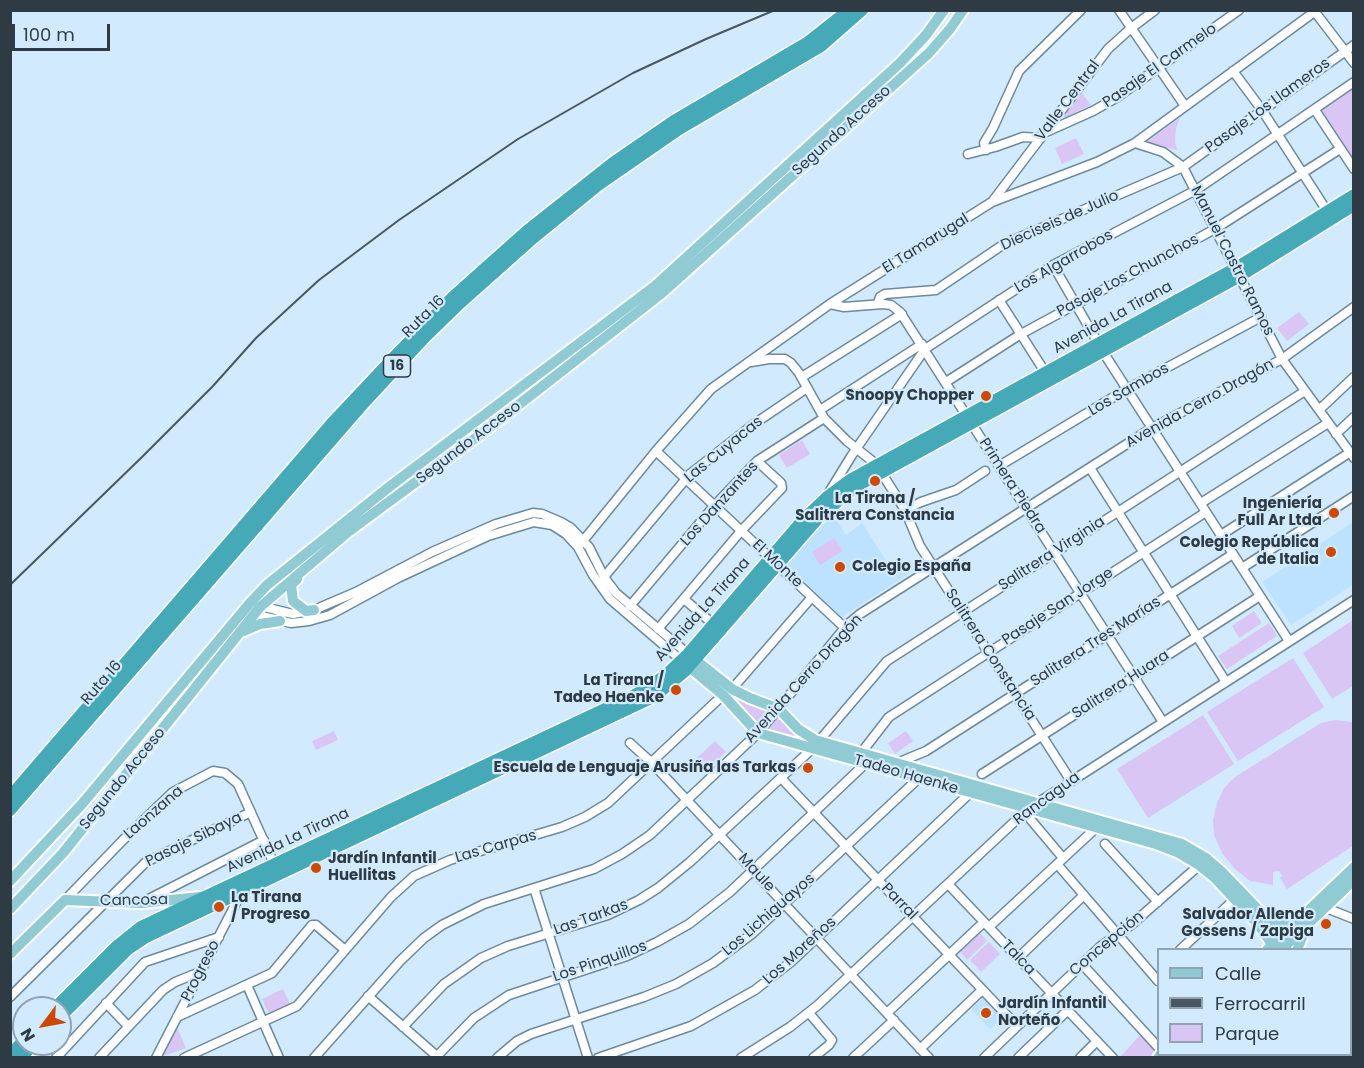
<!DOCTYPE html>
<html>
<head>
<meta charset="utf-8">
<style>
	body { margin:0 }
	#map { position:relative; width:1364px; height:1068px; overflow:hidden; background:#d2eafd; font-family:Poppins,sans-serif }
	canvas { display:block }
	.frame { position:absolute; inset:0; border:12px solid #2e3b44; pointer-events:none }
	.legend { position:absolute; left:1157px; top:948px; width:195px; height:108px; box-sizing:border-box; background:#d2eafd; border:2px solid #90a4b3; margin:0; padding:8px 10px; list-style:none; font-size:18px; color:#2e3b44 }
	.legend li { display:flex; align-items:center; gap:12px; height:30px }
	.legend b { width:30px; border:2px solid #90a4b3 }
	.north { position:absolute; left:12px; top:996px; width:60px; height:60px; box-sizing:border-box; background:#d2eafd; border:2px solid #90a4b3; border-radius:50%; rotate:238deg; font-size:16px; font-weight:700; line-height:24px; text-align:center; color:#2e3b44 }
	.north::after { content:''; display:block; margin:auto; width:21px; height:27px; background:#cd4800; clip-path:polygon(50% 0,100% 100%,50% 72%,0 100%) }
	.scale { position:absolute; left:12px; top:24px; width:98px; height:27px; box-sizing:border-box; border:3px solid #2e3b44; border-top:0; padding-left:8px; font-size:18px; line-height:21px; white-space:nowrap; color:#2e3b44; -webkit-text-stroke:4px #d2eafd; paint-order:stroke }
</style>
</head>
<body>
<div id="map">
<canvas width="1364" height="1068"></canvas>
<div class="frame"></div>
<ul class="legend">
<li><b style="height:8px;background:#90cbd4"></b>Calle</li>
<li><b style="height:8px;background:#485762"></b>Ferrocarril</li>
<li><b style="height:16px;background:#dac6f4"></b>Parque</li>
</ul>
<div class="north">N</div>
<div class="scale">100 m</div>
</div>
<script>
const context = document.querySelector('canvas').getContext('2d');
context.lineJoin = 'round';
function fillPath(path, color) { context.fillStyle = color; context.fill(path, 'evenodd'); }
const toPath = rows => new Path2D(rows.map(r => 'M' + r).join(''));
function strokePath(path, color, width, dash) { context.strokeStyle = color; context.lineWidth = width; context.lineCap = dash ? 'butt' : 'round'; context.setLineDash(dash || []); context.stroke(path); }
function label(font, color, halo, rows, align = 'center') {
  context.font = font + ' Poppins,sans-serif'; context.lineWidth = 4.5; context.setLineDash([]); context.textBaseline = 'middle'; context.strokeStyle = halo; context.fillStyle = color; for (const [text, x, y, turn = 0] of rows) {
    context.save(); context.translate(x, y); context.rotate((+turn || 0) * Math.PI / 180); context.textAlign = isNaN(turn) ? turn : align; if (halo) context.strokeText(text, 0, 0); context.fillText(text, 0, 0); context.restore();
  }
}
fillPath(toPath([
	[833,515,846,535,862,523,893,571,911,560,916,569,842,617,785,563],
	[1353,522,1353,585,1291,625,1262,582],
	[983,998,1002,1018,990,1029,971,1009]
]), '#bde2ff');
fillPath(toPath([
	[1353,87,1353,162,1318,111],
	[1082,93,1091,105,1062,119],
	[1180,118,1176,128,1175,142,1177,150,1155,145,1142,145],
	[1076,138,1084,154,1062,164,1055,148],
	[1299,312,1309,324,1287,341,1277,328],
	[802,440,810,454,787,468,779,455],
	[834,538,843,551,820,565,812,552],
	[1254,611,1262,623,1239,638,1232,626],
	[1353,620,1353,686,1332,699,1303,653],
	[1269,623,1277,636,1227,669,1218,656],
	[1293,658,1324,707,1238,761,1207,712],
	[697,666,772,711,758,728],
	[779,715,792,732,806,739,806,742,765,732],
	[1203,715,1234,764,1148,818,1117,769],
	[1335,720,1353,722,1353,846,1287,889,1280,878,1282,876,1279,871,1273,872,1273,885,1250,881,1235,869,1222,853,1214,835,1213,820,1217,803,1224,788,1235,777,1321,723],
	[334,731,338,740,316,750,312,741],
	[906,731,913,741,895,754,888,743],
	[715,741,726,752,707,769,697,758],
	[980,933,987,941,967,960,960,952],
	[989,942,1000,954,981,972,970,960],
	[283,989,290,1004,269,1014,262,999],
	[176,1025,186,1048,158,1058],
	[1142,1033,1158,1051,1152,1057,1119,1058]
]), '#dac6f4');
const minor = toPath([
	[1119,10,1185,106],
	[1315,12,1354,63],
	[1233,71,1262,110,1327,211],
	[1315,110,1354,169],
	[1046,132,1093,111,1116,98,1239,10],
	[1135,143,1163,152,1183,167,1282,359,1354,458],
	[986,150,984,143,993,128,1019,71,1081,10],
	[968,154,995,147,1023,137,1041,138],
	[992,202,1108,49,1130,29,1155,10],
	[1053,265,1105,355,1289,641],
	[999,300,1045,372],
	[878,303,880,297,885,294,936,290,1004,244,1183,167,1354,45],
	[830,304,844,307,883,304,891,305,900,312,1163,722],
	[751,362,769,359,785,359,791,363,799,373,824,418,847,441,876,464,905,510,920,546,1071,781],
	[802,377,902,314],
	[946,382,1021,334,1215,229,1340,149],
	[820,410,922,344],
	[1319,410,1354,377],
	[1336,434,1354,417],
	[656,451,845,628],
	[999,466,1127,389,1261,317],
	[1090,468,1226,682],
	[828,494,852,455,925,349,1053,265,1196,190,1354,82],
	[1201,503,1328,423],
	[905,510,921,502,956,490,985,471],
	[1221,535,1349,453],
	[1242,568,1354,496],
	[604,577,690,474,754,424,807,388],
	[684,599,713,624],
	[256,605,293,614,314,610,356,592,432,552,496,524,533,513,542,514,561,522,571,528,589,547,604,577,616,593,688,654],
	[630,606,714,506,757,461,824,418],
	[249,613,291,623,309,621,330,615,398,578,488,536,534,522,552,525,566,534,578,547],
	[658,629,741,531,782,488,781,483,757,461],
	[681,660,610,599,593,575,578,547,656,451,711,389,830,304,992,202,1097,162,1135,143,1317,10],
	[732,689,812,597],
	[630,743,652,763,929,1058],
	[861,753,889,717,1206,512],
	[897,763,926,751,1233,554],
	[982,774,1260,596],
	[781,778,1017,1026],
	[1028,809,1031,820,1063,858],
	[1105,844,1158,902],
	[1057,864,1158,981],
	[948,884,1113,1058],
	[534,888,588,1058],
	[65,900,123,840,173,792,213,771,225,773,238,784,276,868],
	[145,901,264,840],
	[1321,906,1354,919],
	[989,927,1096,828],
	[1180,950,1235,899],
	[1018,958,1084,895],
	[1082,964,1158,1047],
	[247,985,279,1058],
	[368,996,439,1058],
	[10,997,146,862,251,812],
	[106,1003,128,1026],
	[1350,1011,1354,1010],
	[809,1013,832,1040,829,1045,813,1058],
	[887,1013,984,922],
	[177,1017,272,973,312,925,316,925,345,950],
	[403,1027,444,984,481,958,508,946,608,915,639,900,658,888,690,862,813,748,887,661,1305,391],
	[920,1049,982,990],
	[1220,1054,1222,1058],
	[437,1056,474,1018,509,995,627,956,657,942,689,924,730,892,866,763],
	[35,1058,41,1044],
	[56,1058,145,962,219,937],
	[99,1058,163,990,175,982,200,972],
	[156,1058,236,903,237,892],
	[184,1058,297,1006,391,897,414,876,450,860,562,827,585,817,608,803,723,695],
	[314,1058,400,961,424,938,442,925,484,904,594,869,622,854,650,835,758,733,848,624,860,614,1152,428,1282,359,1354,307],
	[497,1058,517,1041,531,1034,644,997,676,984,713,963,753,933,919,778],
	[598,1058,691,1026,755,990,791,962,970,793],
	[741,1058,790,1027,818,1005,1028,809,1354,600],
	[853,1058,894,1020],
	[984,1058,1101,946,1131,925,1203,862],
	[1018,1058,1068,1010],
	[1080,1058,1097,1041],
	[1258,1058,1271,1054]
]);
const major = toPath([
	[297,579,291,585,293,601,306,611,314,610],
	[244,631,260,624,280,621],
	[689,655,732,689,750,698,779,709,798,729,815,740,1182,844,1206,858,1222,872,1272,924,1281,936,1287,950],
	[682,661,723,695,758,733,1156,844,1177,852,1199,865,1214,877,1258,924,1276,950],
	[10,881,82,804,250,603,267,585,389,487,655,286,900,63,926,35,944,10],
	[10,909,63,853,260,607,348,532,485,431,662,293,929,53,950,29,963,10],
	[1267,918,1283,921,1300,917],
	[1282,949,1354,880],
	[1267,950,1354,867],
	[1297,950,1305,930],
	[10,954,65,900,142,903,200,897],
	[1303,1054,1304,1058],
	[1311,1054,1312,1058],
	[1158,1058,1161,1054],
	[1172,1058,1175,1054]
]);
const highway = toPath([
	[10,797,334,421,397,354,453,297,527,231,613,163,674,121,807,43,849,10],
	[10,810,361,406,425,337,460,303,533,238,598,185,679,129,821,46,862,10],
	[55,1008,116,947,141,927,633,696,652,685,668,673,688,654,804,519,827,497,850,480,1236,268,1354,195],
	[60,1017,128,949,146,937,655,696,684,672,819,517,855,487,1240,276,1354,205],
	[10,1055,24,1040],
	[21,1058,33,1044]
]);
strokePath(minor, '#6d899e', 11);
strokePath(major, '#fff', 14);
strokePath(highway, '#fff', 15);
strokePath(minor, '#fff', 8);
strokePath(major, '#90cbd4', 10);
strokePath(highway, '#46a9b8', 12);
strokePath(toPath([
	[10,585,141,458,213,386,256,338,319,280,399,220,518,139,633,73,706,39,775,10]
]), '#485762', 2);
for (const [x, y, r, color] of [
	[986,396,6,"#cd4800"],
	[875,481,6,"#cd4800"],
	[1334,513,6,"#cd4800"],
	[1331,552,6,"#cd4800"],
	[840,567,6,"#cd4800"],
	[676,690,6,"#cd4800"],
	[808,768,6,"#cd4800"],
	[316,868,6,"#cd4800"],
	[219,907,6,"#cd4800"],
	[1326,924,6,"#cd4800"],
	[986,1013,6,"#cd4800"]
]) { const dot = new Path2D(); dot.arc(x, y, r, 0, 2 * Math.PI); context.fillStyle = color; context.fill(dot); strokePath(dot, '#d2eafd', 2); }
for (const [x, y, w] of [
	[397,366,27]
]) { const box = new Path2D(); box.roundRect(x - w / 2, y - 11, w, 22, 4.5); context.fillStyle = '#d2eafd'; context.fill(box); strokePath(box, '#2e3b44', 1.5); }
label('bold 14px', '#2e3b44', null, [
	["16",397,366]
]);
label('15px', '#2e3b44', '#d2eafd', [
	["Pasaje El Carmelo",1160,66,-35],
	["Valle Central",1068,101,-53],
	["Pasaje Los Llameros",1268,106,-36],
	["Segundo Acceso",842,131,-42],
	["Dieciseis de Julio",1060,221,-24],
	["El Tamarugal",926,244,-32],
	["Manuel Castro Ramos",1232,261,63],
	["Los Algarrobos",1064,262,-30],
	["Pasaje Los Chunchos",1128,276,-28],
	["Ruta 16",424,317,-45],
	["Avenida La Tirana",1113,318,-29],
	["Los Sambos",1129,390,-30],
	["Avenida Cerro Dragón",1200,404,-29],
	["Segundo Acceso",469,443,-37],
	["Las Cuyacas",724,450,-39],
	["Primera Piedra",1012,486,57],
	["Los Danzantes",720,504,-48],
	["Salitrera Virginia",1052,554,-33],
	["El Monte",777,564,43],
	["Pasaje San Jorge",1058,607,-33],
	["Avenida La Tirana",703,610,-48],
	["Salitrera Tres Marías",1096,642,-33],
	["Salitrera Constancia",990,655,57],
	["Avenida Cerro Dragón",804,679,-48],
	["Ruta 16",102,683,-49],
	["Salitrera Huara",1121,685,-33],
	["Tadeo Haenke",906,775,16],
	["Segundo Acceso",123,779,-51],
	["Rancagua",1047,799,-36],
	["Laonzana",154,813,-41],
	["Pasaje Sibaya",194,840,-26],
	["Avenida La Tirana",288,841,-25],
	["Las Carpas",496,847,-16],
	["Maule",756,873,47],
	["Cancosa",134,901,-1],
	["Parral",899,902,46],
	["Los Lichiguayos",769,915,-41],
	["Las Tarkas",591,918,-20],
	["Concepción",1107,944,-40],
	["Los Moreños",800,951,-42],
	["Talca",1018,958,46],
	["Los Pinquillos",600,962,-19],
	["Progreso",201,971,-63]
]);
label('bold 15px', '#2e3b44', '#d2eafd', [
	["Snoopy Chopper",974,396],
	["La Tirana /",875,499,"center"],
	["Salitrera Constancia",875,516,"center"],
	["Ingeniería",1322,504],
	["Full Ar Ltda",1322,521],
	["Colegio República",1319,543],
	["de Italia",1319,560],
	["Colegio España",852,567,"left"],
	["La Tirana /",664,681],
	["Tadeo Haenke",664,698],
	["Escuela de Lenguaje Arusiña las Tarkas",796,768],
	["Jardín Infantil",328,859,"left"],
	["Huellitas",328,876,"left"],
	["La Tirana",231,898,"left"],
	["/ Progreso",231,915,"left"],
	["Salvador Allende",1314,915],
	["Gossens / Zapiga",1314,932],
	["Jardín Infantil",998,1004,"left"],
	["Norteño",998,1021,"left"]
], 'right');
</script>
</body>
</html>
